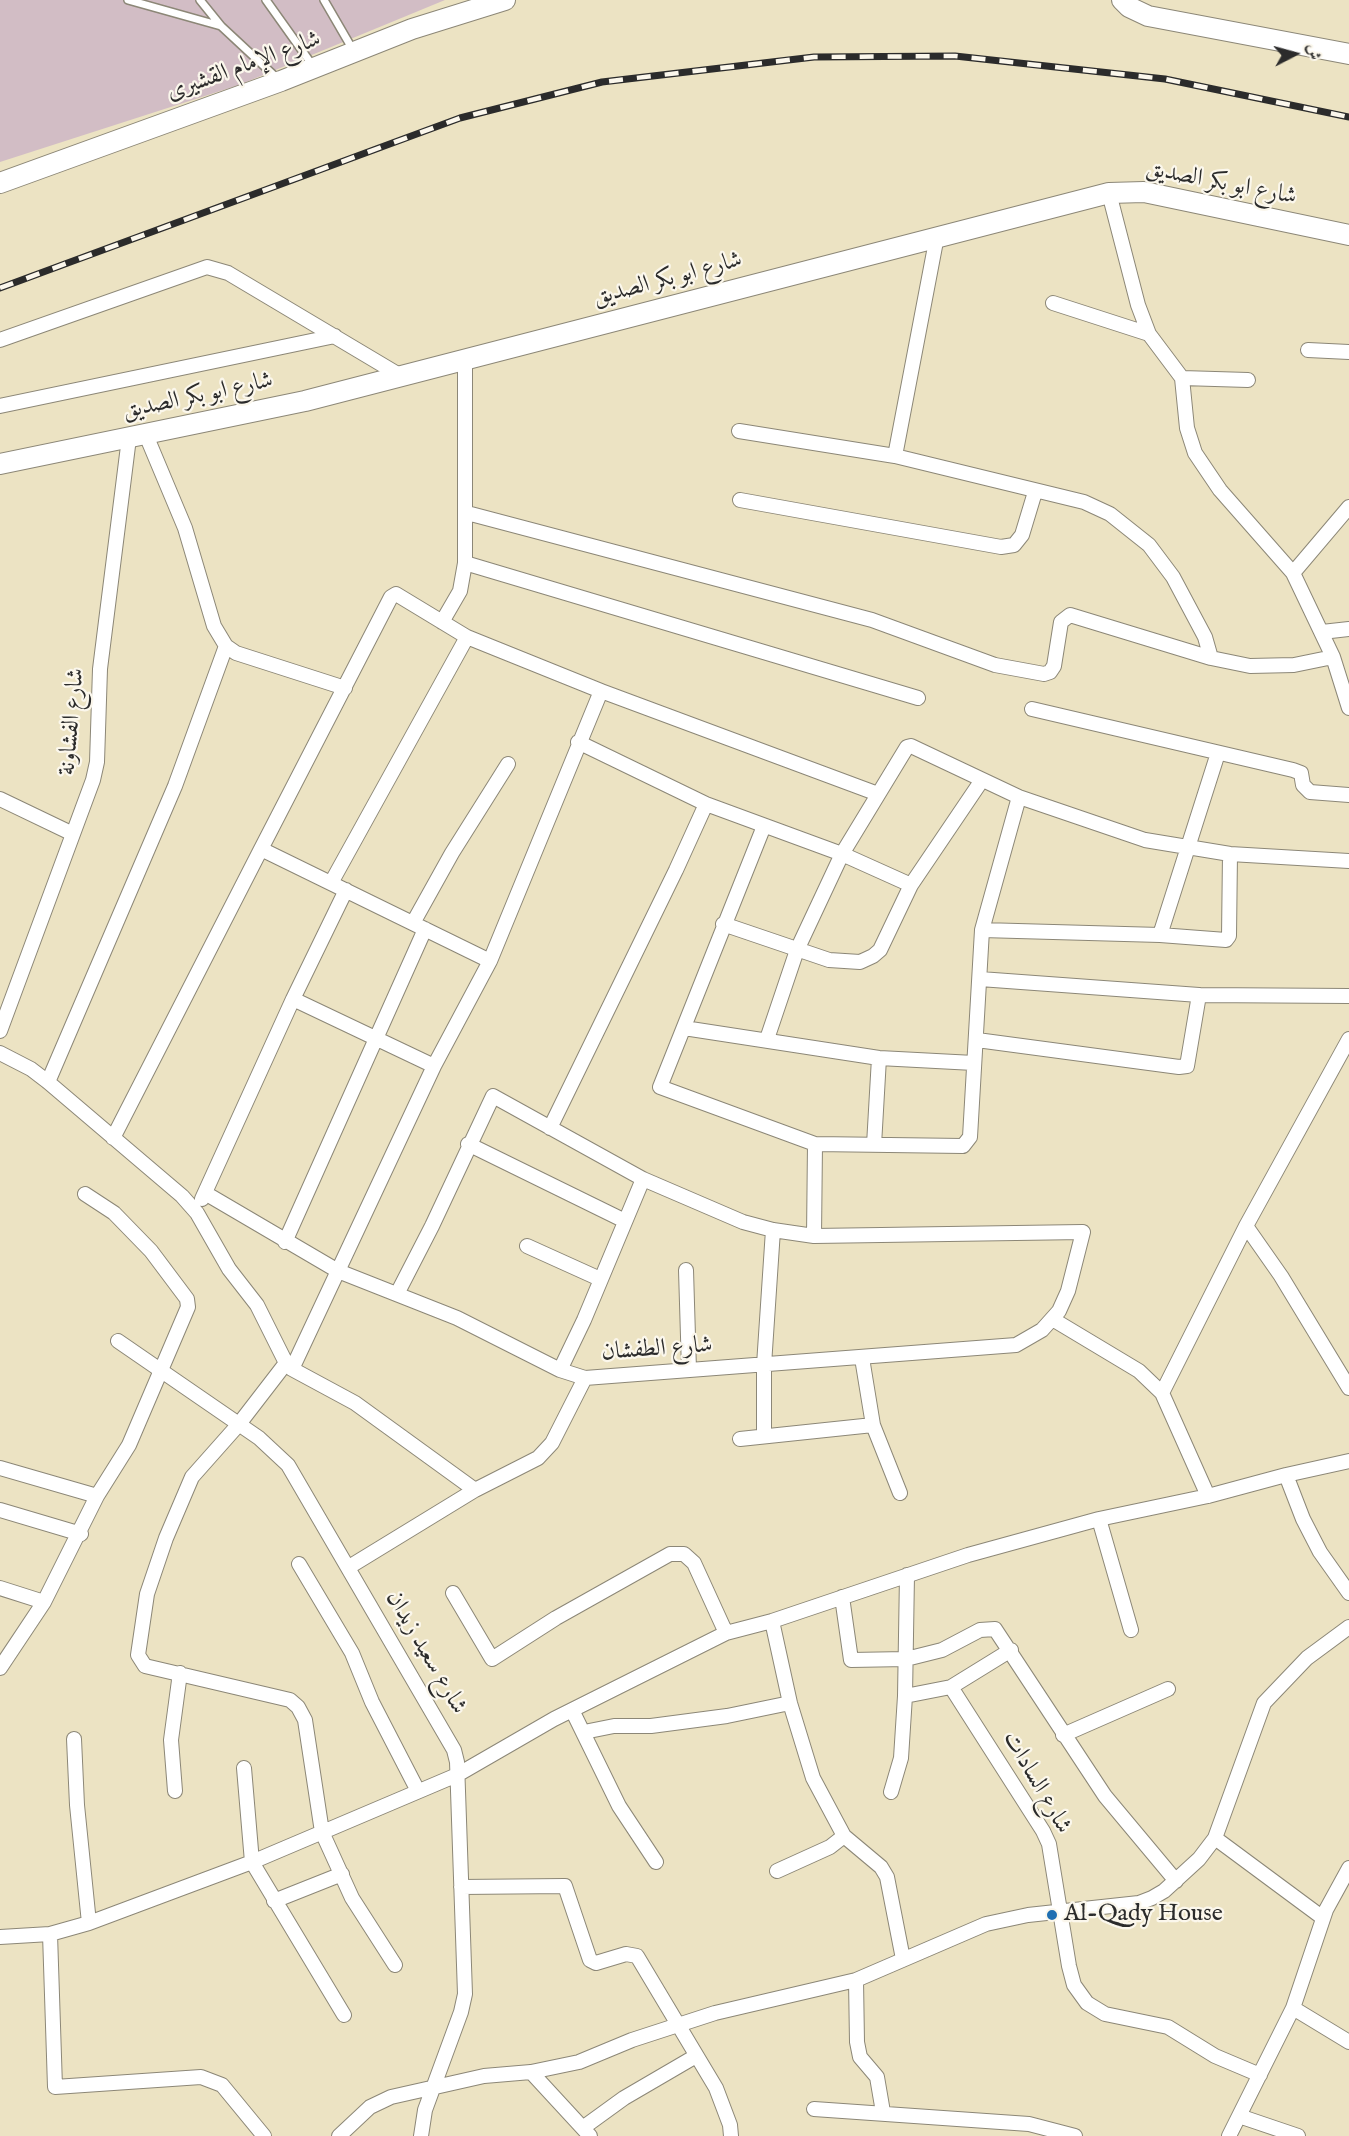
<!DOCTYPE html>
<html>
<head>
<meta charset="utf-8">
<style>
	body { margin:0 }
	#map { position:relative; width:1349px; height:2136px; overflow:hidden; background:#ece3c3; font-family:"IM FELL English",Amiri,serif }
	canvas { display:block }
	.north { position:absolute; left:1265px; top:24px; width:60px; height:60px; -webkit-text-stroke:4px #fbf7ec; paint-order:stroke; rotate:84deg; font-size:16px; font-weight:700; line-height:24px; text-align:center; color:#2b2b2b }
	.north::after { content:''; display:block; margin:auto; width:21px; height:27px; background:#2b2b2b; clip-path:polygon(50% 0,100% 100%,50% 72%,0 100%) }
</style>
</head>
<body>
<div id="map">
<canvas width="1349" height="2136"></canvas>
<div class="north">ش</div>
</div>
<script>
const context = document.querySelector('canvas').getContext('2d');
context.lineJoin = 'round';
function fillPath(path, color) { context.fillStyle = color; context.fill(path, 'evenodd'); }
const toPath = rows => new Path2D(rows.map(r => 'M' + r).join(''));
function strokePath(path, color, width, dash) { context.strokeStyle = color; context.lineWidth = width; context.lineCap = dash ? 'butt' : 'round'; context.setLineDash(dash || []); context.stroke(path); }
function label(font, color, halo, rows, align = 'center') {
  context.font = font + ' "IM FELL English",Amiri,serif'; context.lineWidth = 4.5; context.setLineDash([]); context.textBaseline = 'middle'; context.strokeStyle = halo; context.fillStyle = color; for (const [text, x, y, turn = 0] of rows) {
    context.save(); context.translate(x, y); context.rotate((+turn || 0) * Math.PI / 180); context.textAlign = isNaN(turn) ? turn : align; if (halo) context.strokeText(text, 0, 0); context.fillText(text, 0, 0); context.restore();
  }
}
fillPath(toPath([
	[0,0,445,0,239,85,0,162]
]), '#d2bdc5');
const lane = toPath([
	[128,0,221,26],
	[200,0,221,26,279,80],
	[266,0,313,66],
	[324,0,353,50]
]);
const street = toPath([
	[1109,193,1138,305,1149,334,1182,378,1187,428,1195,453,1220,490,1293,573,1333,657,1349,708],
	[1053,303,1149,334],
	[0,340,207,267,228,273,401,376],
	[1308,350,1349,352],
	[465,359,465,563,918,698],
	[1182,378,1248,380],
	[0,406,335,336],
	[739,431,895,456,1084,502,1110,514,1149,545,1173,577,1205,637,1211,658],
	[146,435,185,528,214,626,226,646,236,653,345,688],
	[895,456,937,236],
	[740,500,1001,547,1014,545,1022,535,1035,492],
	[467,513,872,620,995,665,1044,674,1050,672,1054,666,1061,622,1070,615,1211,658,1250,666,1294,665,1333,657],
	[1293,573,1349,507],
	[442,622,460,591,465,563],
	[1322,632,1349,629],
	[1032,709,1293,770,1301,773,1303,785,1310,792,1349,795],
	[578,742,706,804,842,854,911,885],
	[0,799,73,834],
	[764,826,660,1087,815,1144,963,1146,970,1137,982,930,1019,797],
	[261,849,391,597,396,594,467,637,601,691,878,794],
	[331,883,467,637],
	[413,923,452,853,508,764],
	[723,924,829,960,860,962,873,956,880,950,911,885,982,780],
	[982,930,1160,935,1226,940,1229,936,1230,854],
	[1160,935,1218,753],
	[980,979,1199,995,1349,996],
	[293,999,434,1066],
	[684,1028,879,1058,974,1063],
	[0,1031,93,780,97,762,100,669,129,438],
	[767,1039,797,950,842,854,907,747,911,746,1019,797,1145,840,1230,854,1349,861],
	[977,1040,1179,1067,1187,1066,1199,995],
	[0,1053,31,1069,48,1082,182,1196,197,1213,229,1269,257,1305,286,1363,292,1369,355,1403,475,1490],
	[48,1082,175,786,226,646],
	[550,1128,676,870,706,804],
	[113,1138,261,849,490,961],
	[468,1144,625,1221],
	[874,1145,879,1058],
	[205,1193,338,1271,457,1318,560,1370,585,1378,1016,1345,1042,1330,1059,1311,1068,1291,1083,1232,814,1236,773,1230,743,1222,643,1179,493,1096,432,1226,397,1294],
	[202,1199,293,999,346,890],
	[1246,1226,1281,1276,1349,1388],
	[814,1236,815,1144],
	[285,1242,425,929],
	[527,1246,600,1279],
	[686,1270,689,1370],
	[1054,1320,1139,1371,1162,1393,1208,1496],
	[118,1341,259,1438,288,1465,454,1750,457,1762,465,1994,461,2012,425,2110,421,2136],
	[862,1358,873,1425,900,1493],
	[286,1363,239,1424,192,1477,166,1538,147,1594,138,1655,145,1666,290,1700,298,1707,305,1720,322,1832,352,1898,395,1965],
	[292,1369,434,1066,490,961,601,691],
	[560,1370,584,1320,643,1179],
	[1162,1393,1246,1226,1349,1039],
	[764,1436,764,1365,773,1230],
	[740,1439,873,1425],
	[0,1468,97,1496],
	[1286,1475,1303,1519,1320,1552,1349,1593],
	[0,1510,81,1534],
	[1099,1519,1131,1630],
	[299,1564,352,1653,372,1702,418,1791],
	[349,1567,475,1490,538,1458,552,1443,585,1378],
	[0,1588,44,1602],
	[453,1593,492,1659,556,1618,670,1554,684,1554,694,1563,726,1633],
	[842,1597,851,1660,906,1659,942,1650,980,1630,995,1629,1105,1796,1176,1881],
	[772,1621,790,1703,813,1778,844,1836,881,1867,887,1877,903,1959],
	[0,1668,44,1602,97,1496,129,1445,188,1307,187,1299,151,1251,114,1213,85,1194],
	[951,1687,1043,1831,1049,1844,1069,1966,1074,1985,1087,2003,1105,2014,1168,2027,1215,2056,1260,2075],
	[905,1696,951,1687,1011,1650],
	[572,1710,619,1806,656,1862],
	[584,1732,614,1726,651,1726,727,1716,790,1703],
	[1063,1735,1168,1689],
	[74,1739,77,1805,89,1923],
	[244,1768,252,1862,344,2015],
	[175,1791,171,1740,180,1673],
	[891,1792,901,1758,905,1696,907,1575],
	[1215,1838,1323,1918],
	[777,1871,830,1847,844,1836],
	[461,1887,565,1886,590,1960,596,1963,626,1954,637,1956,716,2088,730,2125,731,2136],
	[274,1901,342,1874],
	[50,1934,55,2087,201,2077,222,2085,264,2136],
	[0,1937,50,1934,89,1923,252,1862,457,1775,554,1719,726,1633,772,1621,968,1555,1099,1519,1208,1496,1286,1475,1349,1461],
	[856,1980,857,2042,860,2057,877,2077,883,2112],
	[1293,2008,1349,2042],
	[531,2072,590,2136],
	[814,2109,1029,2124,1075,2136],
	[1239,2116,1298,2136],
	[584,2127,624,2098,696,2056],
	[339,2136,370,2107,391,2097,484,2076,531,2072,579,2062,632,2040,715,2013,856,1980,986,1924,1028,1915,1139,1903,1152,1898,1164,1891,1199,1859,1215,1838,1264,1703,1307,1658,1349,1627],
	[1229,2136,1293,2008,1326,1910,1349,1868]
]);
const secondary = toPath([
	[1122,0,1129,7,1148,16,1349,54],
	[0,183,281,81,412,29,505,0],
	[0,464,305,401,1109,193,1144,192,1349,235]
]);
strokePath(lane, '#8c8777', 10);
strokePath(street, '#8c8777', 16);
strokePath(secondary, '#8c8777', 22);
strokePath(lane, '#fff', 7);
strokePath(street, '#fff', 14);
strokePath(secondary, '#fff', 20);
const rail = toPath([
	[0,288,460,118,602,82,814,57,955,56,1165,79,1349,117]
]);
strokePath(rail, '#2b2b2b', 7);
strokePath(rail, '#fbf7ec', 4.5, [14]);
for (const [x, y, r, color] of [
	[1052,1915,6,"#1f6fb2"]
]) { const dot = new Path2D(); dot.arc(x, y, r, 0, 2 * Math.PI); context.fillStyle = color; context.fill(dot); strokePath(dot, '#fbf7ec', 2); }
label('24px', '#2b2b2b', '#fbf7ec', [
	["شارع الإمام القشيرى",244,67,-20],
	["شارع ابو بكر الصديق",1221,184,11],
	["شارع ابو بكر الصديق",668,280,-15],
	["شارع ابو بكر الصديق",198,397,-12],
	["شارع الفشاونة",73,722,-85],
	["شارع الطفشان",657,1350,-4],
	["شارع سعيد زيدان",425,1653,60],
	["شارع السادات",1036,1783,60]
]);
label('24px', '#2b2b2b', '#fbf7ec', [
	["Al-Qady House",1064,1915]
], 'left');
</script>
</body>
</html>
